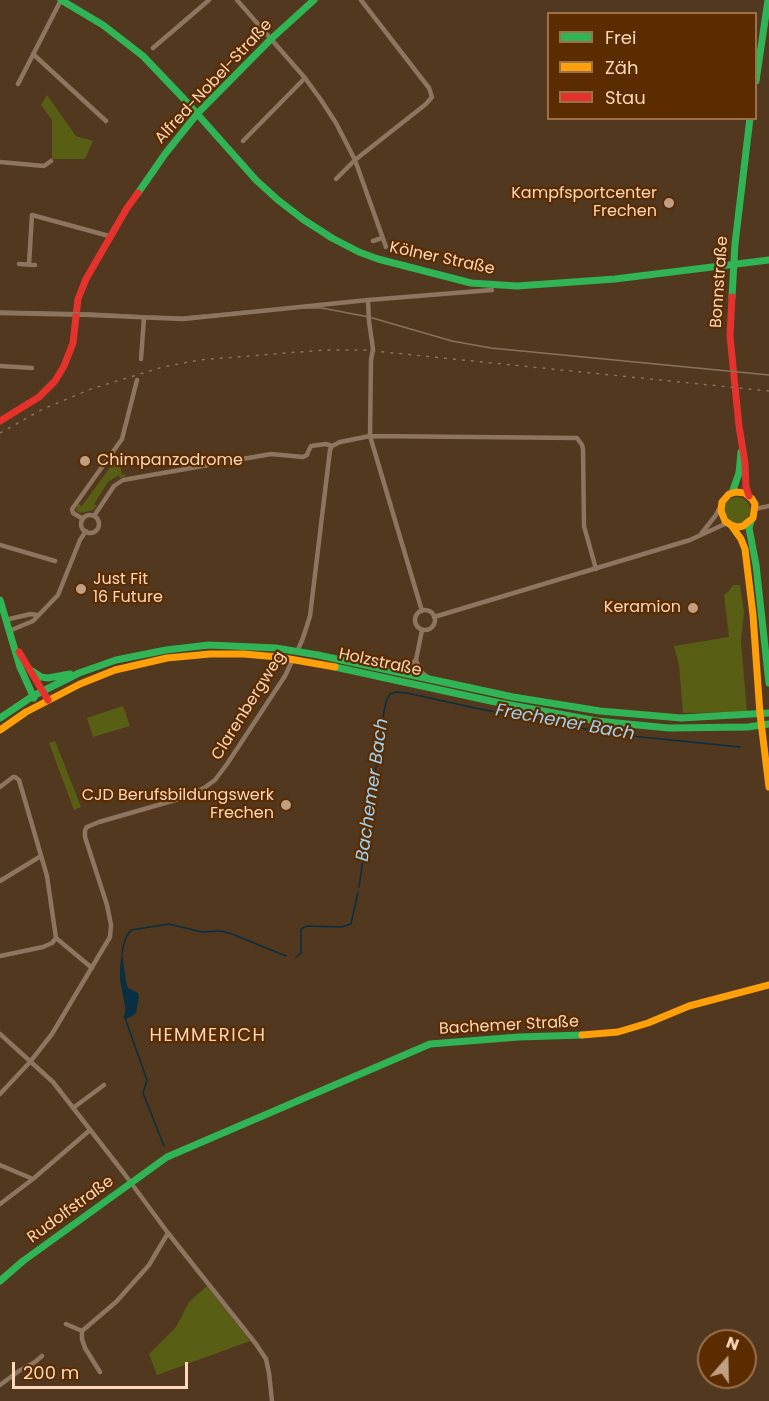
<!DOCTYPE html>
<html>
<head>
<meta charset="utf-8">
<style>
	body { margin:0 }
	#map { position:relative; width:769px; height:1401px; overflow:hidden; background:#51381f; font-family:Poppins,sans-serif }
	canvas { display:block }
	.legend { position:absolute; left:547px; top:12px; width:210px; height:108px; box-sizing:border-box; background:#5b2c00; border:2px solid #9b704b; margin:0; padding:8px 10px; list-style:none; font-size:18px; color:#fbd7bc }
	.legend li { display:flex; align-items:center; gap:12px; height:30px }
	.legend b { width:30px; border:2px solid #9b704b }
	.north { position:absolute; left:697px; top:1329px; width:60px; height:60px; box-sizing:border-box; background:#5b2c00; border:2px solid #9b704b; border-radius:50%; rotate:20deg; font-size:16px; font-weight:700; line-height:24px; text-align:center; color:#fbd7bc }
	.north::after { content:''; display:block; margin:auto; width:21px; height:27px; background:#c09f85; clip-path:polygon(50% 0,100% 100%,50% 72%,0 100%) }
	.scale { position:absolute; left:12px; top:1362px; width:176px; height:27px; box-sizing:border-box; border:3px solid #fbd7bc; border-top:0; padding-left:8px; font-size:18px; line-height:21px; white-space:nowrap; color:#fbd7bc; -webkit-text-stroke:4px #5b2c00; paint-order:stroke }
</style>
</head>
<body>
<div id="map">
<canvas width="769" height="1401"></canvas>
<ul class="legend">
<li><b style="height:8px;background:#30b455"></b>Frei</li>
<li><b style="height:8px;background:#ff9f0a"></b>Zäh</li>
<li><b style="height:8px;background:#e5322d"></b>Stau</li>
</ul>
<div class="north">N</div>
<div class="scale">200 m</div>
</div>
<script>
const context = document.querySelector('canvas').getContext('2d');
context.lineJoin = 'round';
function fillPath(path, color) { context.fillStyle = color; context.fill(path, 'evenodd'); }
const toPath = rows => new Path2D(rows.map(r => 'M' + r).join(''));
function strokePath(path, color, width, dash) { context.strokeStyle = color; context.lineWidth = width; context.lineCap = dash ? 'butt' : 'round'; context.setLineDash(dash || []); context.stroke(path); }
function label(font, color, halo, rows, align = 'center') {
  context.font = font + ' Poppins,sans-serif'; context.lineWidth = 4.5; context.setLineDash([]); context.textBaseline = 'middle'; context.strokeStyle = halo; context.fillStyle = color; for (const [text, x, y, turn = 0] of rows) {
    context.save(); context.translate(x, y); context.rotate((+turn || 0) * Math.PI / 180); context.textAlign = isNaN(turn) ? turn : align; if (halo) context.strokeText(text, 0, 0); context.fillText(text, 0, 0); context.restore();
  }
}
fillPath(toPath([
	[47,95,76,136,93,141,85,159,52,159,52,120,41,105],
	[117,458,123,462,120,465,122,475,125,474,126,476,120,478,119,475,108,482,94,504,97,506,93,510,81,513,77,511,76,509,78,504,82,506],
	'724 510a13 13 0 1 1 26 0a13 13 0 1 1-26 0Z',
	[733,585,740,585,744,612,741,642,747,712,683,713,679,665,674,646,729,637,724,595,729,591],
	[123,706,130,726,93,737,87,718],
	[55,741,81,807,74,810,49,743],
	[207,1286,250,1341,157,1375,149,1354,176,1327,189,1302]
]), '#585f15');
fillPath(toPath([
	[122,952,126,982,128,988,138,993,139,997,136,1013,131,1017,125,1019,123,1017,125,1013,125,1006,120,980,120,967]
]), '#093042');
strokePath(toPath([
	[359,887,384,711,387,699,390,694,396,692,407,693,475,708,612,734,740,747],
	[122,954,123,947,126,937,131,930,169,924,202,932,221,931,232,934,286,956],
	[296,957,301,953,301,929,307,926,341,927,351,924,358,892],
	[125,1018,147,1080,143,1093,164,1146]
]), '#093042', 1.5);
strokePath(toPath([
	[237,0,305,78,321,100,336,123,355,160,386,247],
	[153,48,209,0],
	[33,54,106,121],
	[18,84,61,0],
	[243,141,305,78],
	[0,162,44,166,51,161],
	[336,179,355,160,426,104,432,97,429,88,361,0],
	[373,241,382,238],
	[19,264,35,265],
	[29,264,32,215,109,236],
	[368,300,369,321,373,349,371,360,370,436,422,611],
	[0,313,91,315,183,319,368,300,492,290],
	[141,359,144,318],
	[0,366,32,368],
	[309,450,311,446,326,444,332,446],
	[755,509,769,506],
	'81 524a9 9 0 1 1 18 0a9 9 0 1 1-18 0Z',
	[94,516,114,486,123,480,271,454,303,457,307,455,308,452],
	[83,519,73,513,72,509,122,439,137,380],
	[701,534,716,515,720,507],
	[0,545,55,561],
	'415 620a10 10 0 1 1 20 0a10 10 0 1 1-20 0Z',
	[434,617,690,540,727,523],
	[5,620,31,614,37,615],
	[422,630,416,660,421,672,429,678],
	[9,631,33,621,58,595,80,540,86,531],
	[297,652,303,638,310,616,330,450,332,446,340,442,370,436,577,438,582,445,583,449,584,526,596,569],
	[398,671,406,669,416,660],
	[0,787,13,777,15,777,19,780,47,876,56,938,92,968],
	[0,881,41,856],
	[0,956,43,947,52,943,56,938],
	[0,1034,53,1082,123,1172,168,1233,256,1344,266,1359,269,1373,272,1401],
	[0,1094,30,1062,52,1034,110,937,111,925,107,905,85,837,85,830,87,827,99,822,186,797,204,788,215,780,227,764,285,676,293,659],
	[73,1108,104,1085],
	[0,1165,33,1179,90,1130],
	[0,1204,33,1179],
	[66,1324,82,1331],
	[100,1372,85,1348,82,1339,82,1331,116,1302,133,1283,149,1265,168,1233],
	[0,1385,19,1371,35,1362,42,1356]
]), '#8d7560', 4.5);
strokePath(toPath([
	[61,0,103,25,143,56,184,99,256,180,278,200,304,220,332,238,359,252,378,259,471,283,517,286,615,279,769,260],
	[756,81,768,0],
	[138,193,165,154,197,114,271,39,314,0],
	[732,297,735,244,750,118],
	[732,493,739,473,741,452],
	[751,521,749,528,756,565,769,683],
	[0,600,20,667,34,698],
	[335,667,500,703,597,721,669,728,748,727,769,724],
	[32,671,41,677,48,678,70,674],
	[0,718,33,696,79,673,116,660,166,650,209,645,276,648,318,655,513,697,600,711,681,718,769,713],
	[0,1281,23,1261,167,1157,430,1044,519,1037,582,1035]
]), '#30b455', 7);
strokePath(toPath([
	[731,525,738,527,743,526,753,518,755,504,752,499,745,493,736,492,729,494,722,502,721,511,725,521,731,525,741,539,745,549,753,615,760,714,769,787],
	[0,730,26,712,80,684,115,670,167,658,210,654,244,654,278,657,335,667],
	[582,1035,618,1032,648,1023,689,1006,769,985]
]), '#ff9f0a', 7);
strokePath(toPath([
	[732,297,730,336,739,426,745,463,746,487,749,496],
	[0,421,39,397,55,381,64,366,73,343,78,299,86,279,127,208,138,193],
	[19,652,48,700]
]), '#e5322d', 7);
strokePath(toPath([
	[0,311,91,313,145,316,183,317,283,308,322,308,369,317,452,341,491,348,769,375]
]), '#88735f', 1.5);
strokePath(toPath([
	[0,433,43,409,91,389,163,367,199,360,324,350,364,350,769,391]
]), '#88735f', 1.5, [3, 6]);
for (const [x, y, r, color] of [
	[669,203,6,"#c09f85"],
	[85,461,6,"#c09f85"],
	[81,589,6,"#c09f85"],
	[693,608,6,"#c09f85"],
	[286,805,6,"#c09f85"]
]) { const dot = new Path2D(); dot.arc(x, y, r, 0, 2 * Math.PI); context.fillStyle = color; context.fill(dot); strokePath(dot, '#5b2c00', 2); }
label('16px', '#fbd7bc', '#5b2c00', [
	["Alfred-Nobel-Straße",214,82,-47],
	["Kölner Straße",442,259,12],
	["Bonnstraße",720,282,-86],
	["Holzstraße",380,663,12],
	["Clarenbergweg",249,706,-58],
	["Bachemer Straße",509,1026,-3],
	["Rudolfstraße",71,1210,-36]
]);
label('16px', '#fbd7bc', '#5b2c00', [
	["Kampfsportcenter",657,194],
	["Frechen",657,212],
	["Chimpanzodrome",97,461,"left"],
	["Just Fit",93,580,"left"],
	["16 Future",93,598,"left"],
	["Keramion",681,608],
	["CJD Berufsbildungswerk",274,796],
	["Frechen",274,814]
], 'right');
label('italic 18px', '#9dd2f5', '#5b2c00', [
	["Frechener Bach",565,723,10],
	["Bachemer Bach",373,790,-82]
]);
context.letterSpacing = '1.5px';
label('18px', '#fbd7bc', '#5b2c00', [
	["HEMMERICH",208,1036]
]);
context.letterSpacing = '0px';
</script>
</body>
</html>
